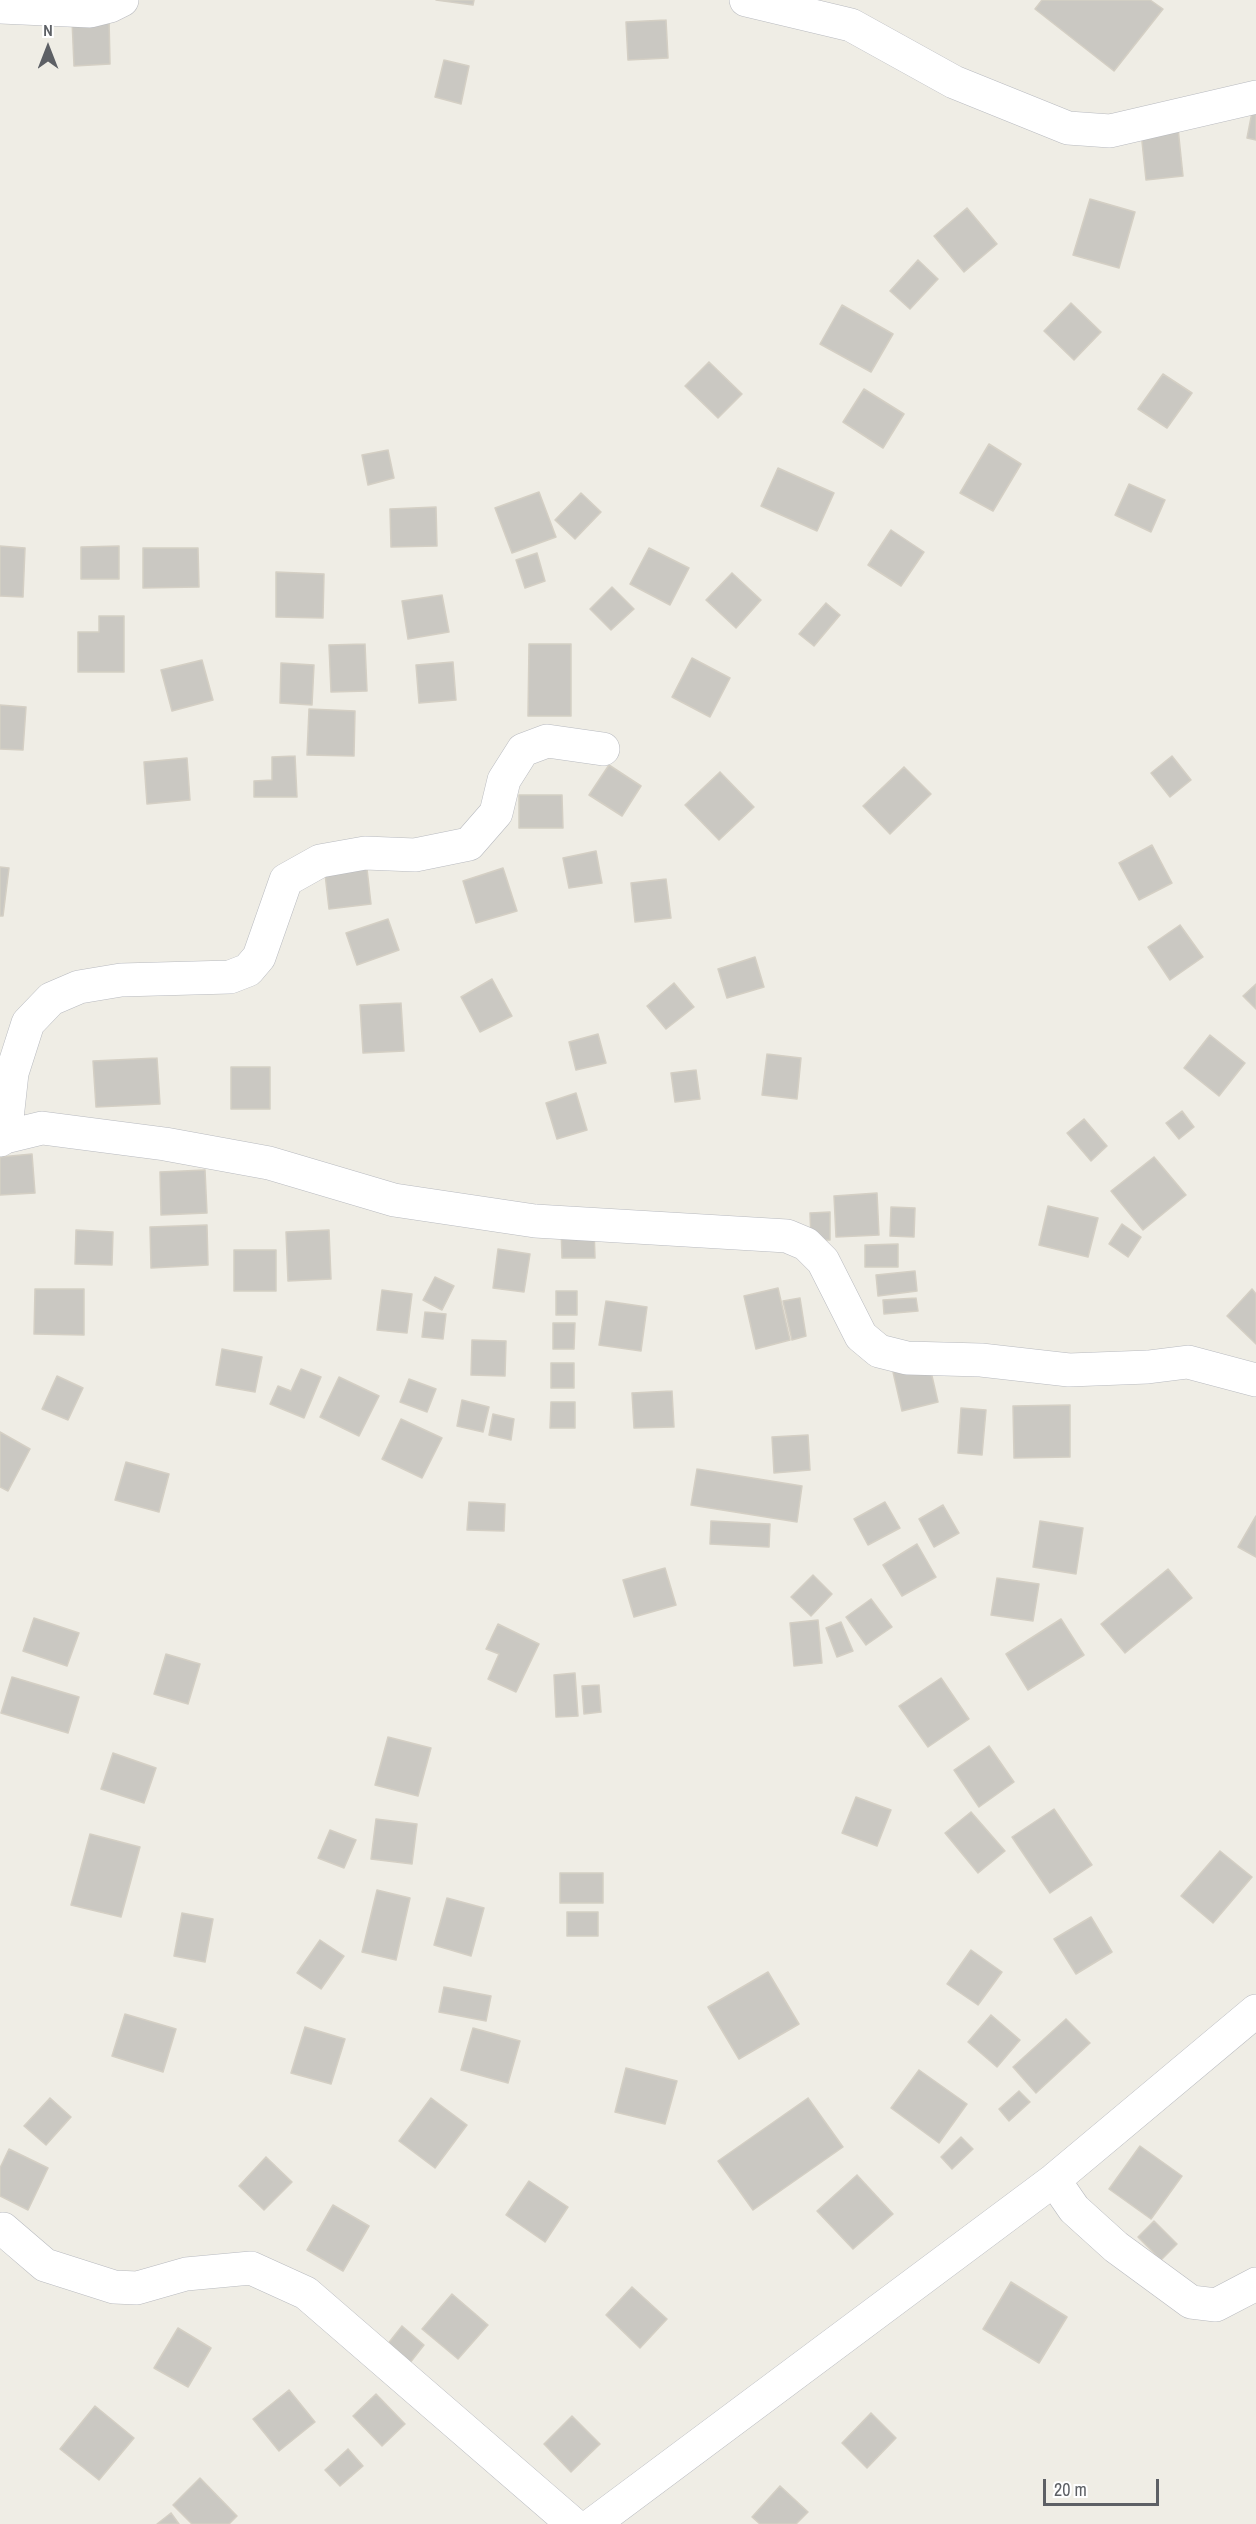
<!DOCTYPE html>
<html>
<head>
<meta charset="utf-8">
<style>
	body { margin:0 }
	#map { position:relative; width:1256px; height:2524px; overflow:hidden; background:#efede5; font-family:"Archivo Narrow",sans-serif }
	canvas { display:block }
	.north { position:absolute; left:18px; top:18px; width:60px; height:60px; -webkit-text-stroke:4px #fff; paint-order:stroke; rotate:0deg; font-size:16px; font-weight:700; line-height:24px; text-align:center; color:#5d6065 }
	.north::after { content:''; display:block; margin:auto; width:21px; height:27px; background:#5d6065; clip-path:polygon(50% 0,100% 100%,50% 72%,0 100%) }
	.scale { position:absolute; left:1043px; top:2479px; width:116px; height:27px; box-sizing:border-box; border:3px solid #5d6065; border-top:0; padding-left:8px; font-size:18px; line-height:21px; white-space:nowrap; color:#5d6065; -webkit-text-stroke:4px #fff; paint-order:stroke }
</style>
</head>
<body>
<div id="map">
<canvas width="1256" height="2524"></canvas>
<div class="north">N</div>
<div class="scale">20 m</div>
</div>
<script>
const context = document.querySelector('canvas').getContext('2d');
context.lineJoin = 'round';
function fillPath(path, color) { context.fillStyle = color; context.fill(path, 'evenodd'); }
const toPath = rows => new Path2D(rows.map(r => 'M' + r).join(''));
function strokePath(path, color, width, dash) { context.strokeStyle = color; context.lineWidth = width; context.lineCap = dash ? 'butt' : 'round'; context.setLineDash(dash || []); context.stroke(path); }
const building = toPath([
	[436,0,474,0,473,5,436,0],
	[1042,0,1150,0,1163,9,1114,71,1035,9,1042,0],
	[109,18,110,64,74,66,72,20,109,18],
	[666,20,668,58,628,60,626,22,666,20],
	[444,60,469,66,461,104,435,97,444,60],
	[1254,102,1256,103,1256,140,1247,138,1254,102],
	[1178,128,1183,176,1146,180,1141,132,1178,128],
	[1090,199,1135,212,1119,268,1073,255,1090,199],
	[967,208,997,244,964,272,934,236,967,208],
	[918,260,938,279,910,309,890,291,918,260],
	[1071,303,1101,332,1074,360,1044,331,1071,303],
	[842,305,893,334,871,372,820,344,842,305],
	[709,362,742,394,718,418,685,386,709,362],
	[1163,374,1192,393,1167,428,1138,409,1163,374],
	[864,389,904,414,883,448,843,422,864,389],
	[989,444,1021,464,993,511,960,493,989,444],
	[388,450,394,478,368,485,362,455,388,450],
	[778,468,834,493,817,531,761,506,778,468],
	[1129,484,1165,500,1151,532,1115,515,1129,484],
	[539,492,556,537,512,553,495,508,539,492],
	[581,493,601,512,575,539,555,520,581,493],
	[436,507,437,546,391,547,390,509,436,507],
	[891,530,924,552,901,586,868,565,891,530],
	[0,546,25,548,23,597,0,596,0,546],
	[119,546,119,579,81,579,81,547,119,546],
	[143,548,198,548,199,587,143,588,143,548],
	[649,548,689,568,670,605,630,584,649,548],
	[537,553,545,581,525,588,516,560,537,553],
	[276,572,324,574,323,618,276,617,276,572],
	[732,573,761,600,736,628,706,600,732,573],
	[612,587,634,609,611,630,590,609,612,587],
	[442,595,449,632,408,639,402,601,442,595],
	[826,603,840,615,814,646,799,634,826,603],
	[99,616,124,616,124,672,78,672,78,632,99,632,99,616],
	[365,644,367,691,331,692,329,645,365,644],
	[529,644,571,644,571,716,528,716,529,644],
	[692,658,730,678,710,717,672,697,692,658],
	[202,660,213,700,172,711,161,670,202,660],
	[453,662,456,700,419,703,416,665,453,662],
	[281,663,314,665,312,705,280,703,281,663],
	[0,705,26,707,23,750,0,749,0,705],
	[309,709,355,711,354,756,307,755,309,709],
	[295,756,297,797,254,797,254,781,272,780,272,757,295,756],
	[1172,756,1191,780,1170,797,1151,773,1172,756],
	[187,758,190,800,147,804,144,762,187,758],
	[609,765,641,786,622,816,589,795,609,765],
	[904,767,931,794,890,834,863,806,904,767],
	[720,772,754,807,719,840,685,805,720,772],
	[519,795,562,795,563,828,519,828,519,795],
	[1152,845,1172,883,1139,900,1119,863,1152,845],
	[596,851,602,883,569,888,563,858,596,851],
	[0,867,9,868,3,916,0,916,0,867],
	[503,868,517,911,476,923,463,881,503,868],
	[367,869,371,904,329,909,325,874,367,869],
	[666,879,671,918,635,922,631,883,666,879],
	[388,919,399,950,357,965,346,933,388,919],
	[1180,925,1203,957,1170,980,1148,947,1180,925],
	[755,957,764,987,727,998,718,969,755,957],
	[492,979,512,1016,480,1032,461,997,492,979],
	[674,983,694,1007,666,1029,647,1006,674,983],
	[1256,984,1256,1009,1243,996,1256,984],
	[401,1003,404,1051,363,1053,360,1005,401,1003],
	[598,1034,606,1063,576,1070,569,1042,598,1034],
	[1210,1035,1245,1063,1219,1096,1184,1068,1210,1035],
	[767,1054,801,1058,797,1099,762,1095,767,1054],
	[157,1058,160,1104,96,1107,93,1061,157,1058],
	[231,1067,270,1067,270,1109,231,1109,231,1067],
	[696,1070,700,1099,675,1102,671,1073,696,1070],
	[576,1093,587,1130,557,1139,546,1103,576,1093],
	[1182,1111,1194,1127,1179,1139,1166,1123,1182,1111],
	[1084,1119,1107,1146,1091,1161,1067,1133,1084,1119],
	[32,1154,35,1193,0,1195,0,1157,32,1154],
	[1154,1157,1186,1195,1143,1230,1111,1191,1154,1157],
	[205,1170,207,1213,161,1215,160,1172,205,1170],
	[877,1193,879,1235,836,1237,834,1196,877,1193],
	[1048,1206,1098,1218,1088,1257,1039,1245,1048,1206],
	[891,1207,915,1208,914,1237,890,1236,891,1207],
	[830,1212,830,1240,811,1240,810,1213,830,1212],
	[1122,1224,1141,1237,1128,1257,1109,1244,1122,1224],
	[207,1225,208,1265,151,1268,150,1227,207,1225],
	[561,1228,594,1228,595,1258,562,1258,561,1228],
	[76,1230,113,1232,112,1265,75,1264,76,1230],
	[329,1230,331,1279,288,1281,286,1232,329,1230],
	[898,1244,898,1267,865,1267,865,1245,898,1244],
	[498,1249,530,1254,524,1292,493,1288,498,1249],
	[234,1250,276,1250,276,1291,234,1291,234,1250],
	[915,1271,917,1291,878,1296,876,1275,915,1271],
	[435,1277,454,1286,442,1310,423,1300,435,1277],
	[778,1288,790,1340,756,1349,744,1296,778,1288],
	[35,1289,84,1289,84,1335,34,1334,35,1289],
	[1252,1289,1256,1294,1256,1344,1227,1316,1252,1289],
	[382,1290,412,1294,407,1333,377,1330,382,1290],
	[556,1291,577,1291,577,1315,556,1315,556,1291],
	[800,1298,806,1336,792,1340,783,1301,800,1298],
	[916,1298,918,1311,884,1314,883,1300,916,1298],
	[606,1301,647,1307,641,1351,599,1345,606,1301],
	[425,1312,446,1314,443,1339,422,1337,425,1312],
	[553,1323,575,1323,574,1349,553,1349,553,1323],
	[472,1340,506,1341,505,1376,471,1375,472,1340],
	[222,1349,262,1357,255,1392,216,1385,222,1349],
	[551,1363,574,1363,574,1388,551,1388,551,1363],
	[929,1363,938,1402,902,1411,893,1372,929,1363],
	[301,1369,321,1377,304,1418,270,1404,278,1386,291,1391,301,1369],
	[57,1376,83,1388,68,1420,42,1409,57,1376],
	[339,1377,379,1396,359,1436,320,1417,339,1377],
	[409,1379,436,1389,427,1412,400,1402,409,1379],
	[672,1391,674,1427,634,1428,632,1393,672,1391],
	[462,1400,489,1407,483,1432,457,1426,462,1400],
	[551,1402,575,1402,575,1428,550,1428,551,1402],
	[1070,1405,1070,1457,1014,1458,1013,1406,1070,1405],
	[961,1408,986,1410,982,1455,958,1453,961,1408],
	[493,1414,514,1419,511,1440,489,1435,493,1414],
	[401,1419,442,1438,422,1478,382,1459,401,1419],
	[0,1432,30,1449,8,1491,0,1487,0,1432],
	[808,1435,810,1470,774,1473,772,1437,808,1435],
	[126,1462,169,1474,159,1512,115,1500,126,1462],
	[697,1469,802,1486,797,1522,691,1505,697,1469],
	[469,1502,505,1504,504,1531,467,1530,469,1502],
	[885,1502,900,1528,868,1545,854,1519,885,1502],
	[943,1505,959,1533,934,1547,919,1519,943,1505],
	[1256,1516,1256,1557,1238,1547,1256,1516],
	[711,1521,770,1524,769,1547,710,1544,711,1521],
	[1040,1521,1083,1528,1076,1574,1033,1567,1040,1521],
	[917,1544,936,1577,902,1596,883,1565,917,1544],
	[665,1568,676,1605,634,1617,623,1580,665,1568],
	[1168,1569,1192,1598,1125,1653,1101,1624,1168,1569],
	[813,1575,832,1594,811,1616,791,1597,813,1575],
	[997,1578,1039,1584,1033,1621,991,1615,997,1578],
	[871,1599,892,1627,866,1645,846,1617,871,1599],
	[34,1618,79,1633,67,1666,23,1651,34,1618],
	[1061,1619,1084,1655,1028,1690,1006,1654,1061,1619],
	[818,1620,822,1663,794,1666,790,1623,818,1620],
	[841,1622,853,1651,837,1657,826,1628,841,1622],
	[498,1624,539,1644,516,1692,488,1679,499,1654,486,1649,498,1624],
	[166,1654,200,1664,188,1704,154,1694,166,1654],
	[575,1673,578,1716,556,1717,554,1675,575,1673],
	[12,1677,79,1697,68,1733,1,1713,12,1677],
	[941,1678,969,1719,928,1747,899,1706,941,1678],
	[599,1685,601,1712,584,1714,582,1686,599,1685],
	[388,1737,431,1748,418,1796,375,1785,388,1737],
	[989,1746,1014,1782,979,1807,954,1770,989,1746],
	[113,1753,156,1768,144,1803,101,1789,113,1753],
	[856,1797,891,1810,877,1846,842,1833,856,1797],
	[1054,1809,1092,1865,1050,1893,1012,1837,1054,1809],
	[971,1812,1005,1851,978,1873,945,1833,971,1812],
	[376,1819,417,1824,412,1864,371,1859,376,1819],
	[330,1830,356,1840,344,1868,318,1858,330,1830],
	[90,1834,140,1847,121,1917,71,1905,90,1834],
	[1220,1851,1252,1877,1213,1923,1181,1896,1220,1851],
	[560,1873,603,1873,603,1903,560,1903,560,1873],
	[377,1890,410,1898,396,1960,362,1952,377,1890],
	[447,1898,484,1908,471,1956,434,1945,447,1898],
	[567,1912,598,1912,598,1936,567,1936,567,1912],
	[182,1913,213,1919,205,1962,174,1956,182,1913],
	[1091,1917,1112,1952,1076,1974,1054,1939,1091,1917],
	[320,1940,344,1956,321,1989,297,1973,320,1940],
	[971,1950,1002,1972,978,2005,947,1984,971,1950],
	[768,1972,799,2024,739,2059,708,2007,768,1972],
	[444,1987,491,1996,486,2021,439,2012,444,1987],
	[125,2014,176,2029,163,2072,112,2056,125,2014],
	[991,2015,1020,2040,997,2067,968,2042,991,2015],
	[1066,2019,1090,2043,1036,2093,1013,2067,1066,2019],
	[305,2027,345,2039,331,2084,291,2073,305,2027],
	[473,2028,520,2041,508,2083,461,2070,473,2028],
	[626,2068,677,2081,665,2124,615,2112,626,2068],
	[919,2070,967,2104,939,2143,891,2108,919,2070],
	[1019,2091,1030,2102,1009,2121,999,2109,1019,2091],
	[50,2098,71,2117,46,2145,24,2126,50,2098],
	[431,2098,467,2125,435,2168,399,2141,431,2098],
	[808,2098,843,2147,753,2210,718,2161,808,2098],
	[961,2137,973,2149,952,2169,941,2157,961,2137],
	[1140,2146,1182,2176,1151,2219,1109,2189,1140,2146],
	[9,2149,48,2168,28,2210,0,2196,0,2168,9,2149],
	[266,2157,292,2182,264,2210,239,2186,266,2157],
	[857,2175,893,2214,853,2249,817,2211,857,2175],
	[529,2181,568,2207,545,2242,506,2215,529,2181],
	[333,2205,369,2226,343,2271,307,2250,333,2205],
	[1154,2221,1177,2244,1161,2260,1138,2237,1154,2221],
	[1011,2282,1067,2317,1039,2363,983,2329,1011,2282],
	[632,2287,667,2319,640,2348,606,2315,632,2287],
	[452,2294,488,2325,458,2359,422,2329,452,2294],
	[402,2326,424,2345,409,2364,387,2345,402,2326],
	[178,2328,211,2348,188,2387,154,2368,178,2328],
	[289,2390,315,2422,279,2451,253,2419,289,2390],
	[376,2394,405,2424,382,2446,353,2416,376,2394],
	[95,2406,134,2438,99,2480,60,2449,95,2406],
	[871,2413,896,2438,867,2468,842,2443,871,2413],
	[572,2416,600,2444,571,2472,544,2444,572,2416],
	[348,2449,363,2466,340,2486,325,2470,348,2449],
	[200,2478,237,2516,229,2524,192,2524,173,2505,200,2478],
	[780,2486,808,2512,796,2524,760,2524,752,2517,780,2486],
	[171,2513,179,2524,157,2524,171,2513]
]);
fillPath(building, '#cac8c2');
strokePath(building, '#d4cfc4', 1.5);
const street = toPath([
	[746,0,851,25,954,82,1068,128,1110,131,1256,97],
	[0,7,90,11,110,6,122,0],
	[5,1137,12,1073,28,1023,51,999,79,987,121,980,230,977,248,970,259,957,286,880,320,861,365,853,415,855,469,844,496,813,504,780,523,750,547,741,603,749],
	[0,1140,5,1137,42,1128,165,1144,269,1163,394,1200,535,1221,787,1236,806,1244,823,1261,861,1336,879,1351,907,1358,981,1360,1069,1370,1148,1367,1188,1362,1256,1380],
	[1054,2180,1074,2209,1116,2247,1191,2302,1216,2305,1256,2284],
	[3,2229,45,2265,114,2287,137,2288,186,2274,251,2268,306,2293,573,2524],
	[593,2524,1054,2180,1256,2011]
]);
strokePath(street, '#b8babf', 34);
strokePath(street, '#fff', 33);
</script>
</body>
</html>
